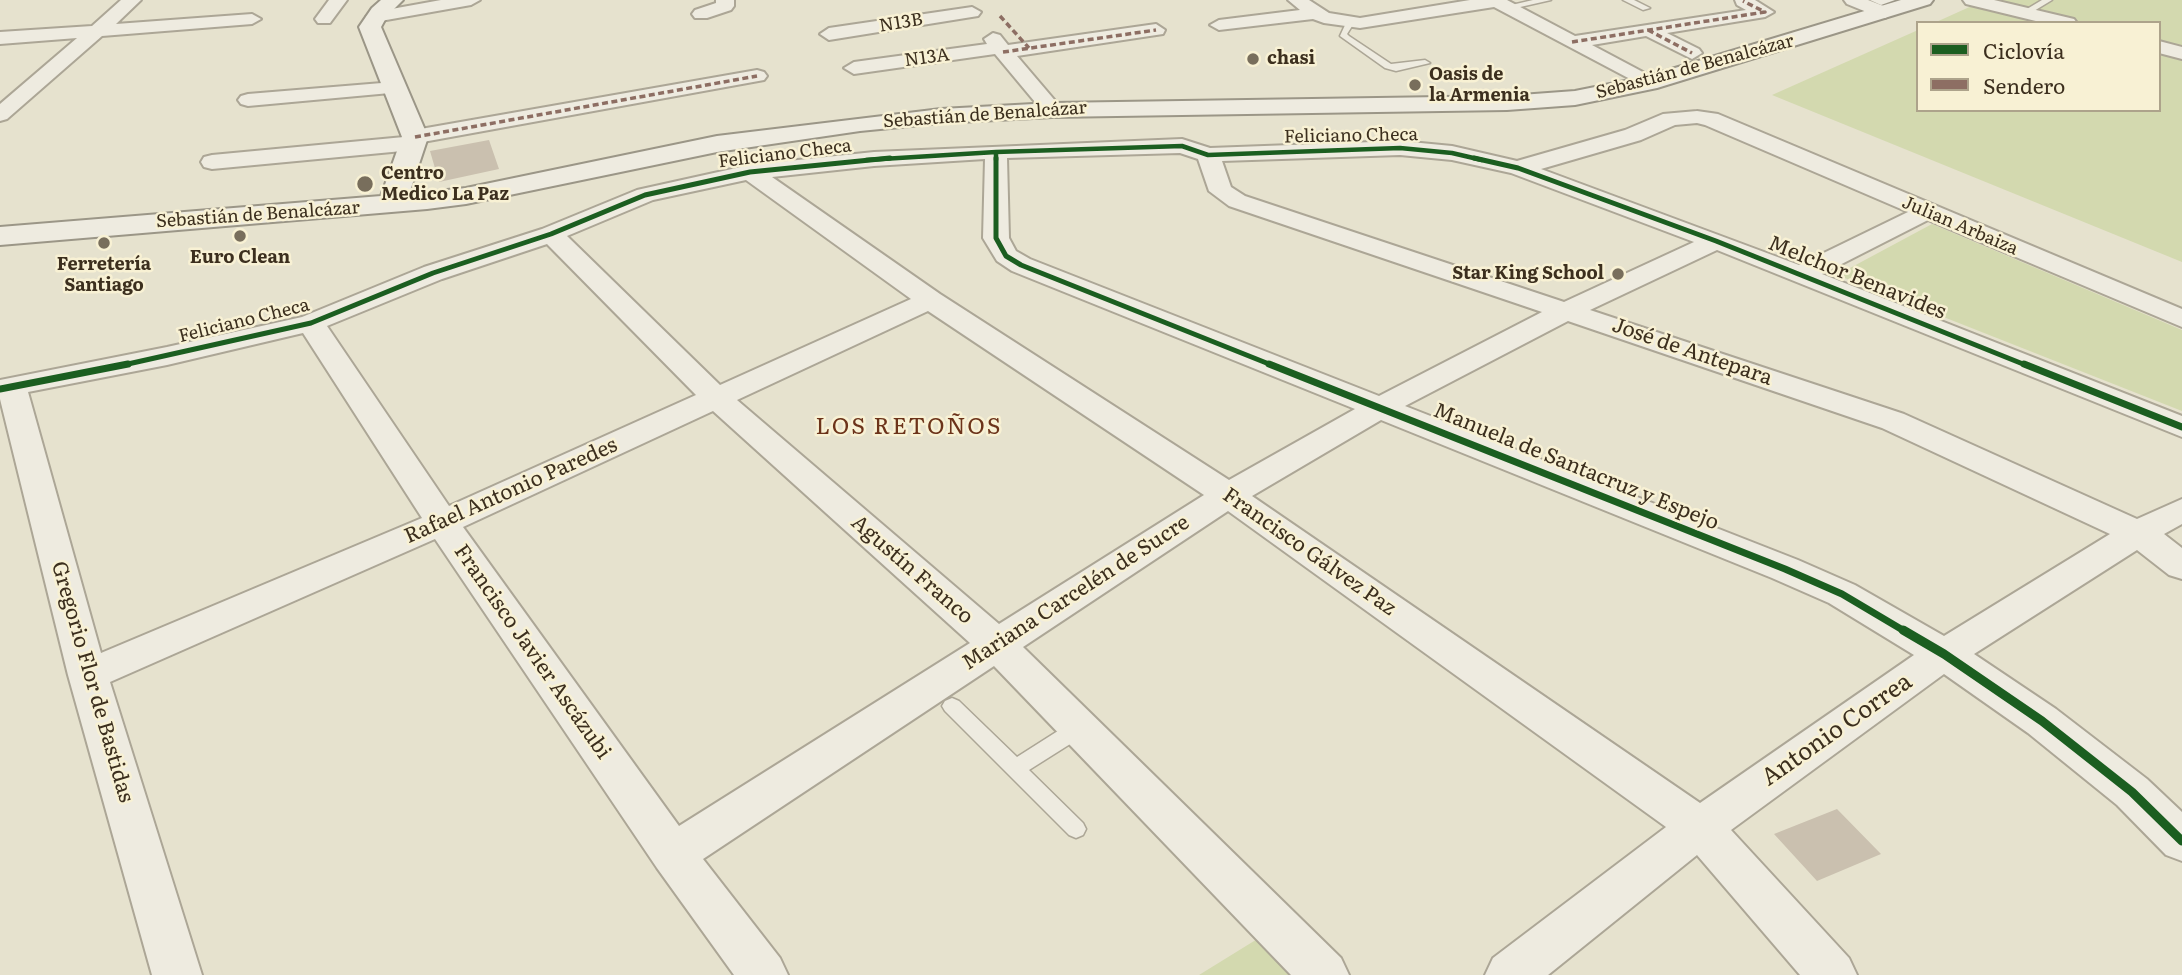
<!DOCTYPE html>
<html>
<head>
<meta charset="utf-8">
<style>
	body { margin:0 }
	#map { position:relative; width:2182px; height:975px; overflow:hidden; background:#e6e2ce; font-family:Literata,serif }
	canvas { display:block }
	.legend { position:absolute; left:1916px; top:21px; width:245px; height:91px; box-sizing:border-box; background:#f8f1d4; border:2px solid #ada38b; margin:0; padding:9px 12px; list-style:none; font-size:21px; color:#3c2f1e }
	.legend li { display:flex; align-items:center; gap:14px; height:35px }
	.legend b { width:35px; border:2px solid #ada38b }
</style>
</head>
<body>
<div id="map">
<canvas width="2182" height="975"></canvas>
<ul class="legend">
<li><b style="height:9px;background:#1b5e20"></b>Ciclovía</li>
<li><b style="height:9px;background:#8d6e63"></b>Sendero</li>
</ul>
</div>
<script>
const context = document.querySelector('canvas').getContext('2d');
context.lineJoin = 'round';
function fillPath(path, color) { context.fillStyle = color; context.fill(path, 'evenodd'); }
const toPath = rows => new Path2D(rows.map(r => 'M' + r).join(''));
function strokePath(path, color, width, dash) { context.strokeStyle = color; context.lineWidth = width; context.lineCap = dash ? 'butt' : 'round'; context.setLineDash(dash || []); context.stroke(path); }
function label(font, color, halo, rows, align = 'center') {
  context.font = font + ' Literata,serif'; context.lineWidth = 5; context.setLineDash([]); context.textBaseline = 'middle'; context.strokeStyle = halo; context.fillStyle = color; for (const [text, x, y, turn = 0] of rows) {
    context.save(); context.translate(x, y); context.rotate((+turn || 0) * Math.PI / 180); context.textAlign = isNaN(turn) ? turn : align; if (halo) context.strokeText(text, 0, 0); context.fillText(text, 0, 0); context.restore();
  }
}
fillPath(toPath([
	[1985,0,2182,0,2182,262,1772,95,1918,30,1918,110,2159,110,2159,23,1934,23],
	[1932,224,2182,330,2182,411,1837,275],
	[1267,933,1308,975,1199,975]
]), '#d3d9af');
fillPath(toPath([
	[489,140,499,169,439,182,430,151],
	[1837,809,1881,854,1817,881,1774,834]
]), '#cac0af');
const lane = toPath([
	[1533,0,1551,0,1507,10,1503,7,1533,0],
	[1623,0,1634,0,1650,8,1643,10,1623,0],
	[1870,0,1895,0,1881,5,1870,0],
	[2042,0,2052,0,2029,14,2022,12,2042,0],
	[1350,20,1354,23,1347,34,1349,36,1391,64,1425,60,1430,63,1396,71,1385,68,1340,36,1346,23,1350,20],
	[952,698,959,701,1017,757,1072,722,1079,720,1086,722,1089,728,1086,734,1029,770,1083,823,1086,829,1083,835,1076,838,1069,835,945,711,942,706,945,701,952,698]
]);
const street = toPath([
	[121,0,141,0,116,24,252,14,261,19,252,24,102,36,7,119,0,121,0,104,77,38,0,44,0,32,92,26,121,0],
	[329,0,347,0,330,23,318,23,315,19,329,0],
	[441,0,480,0,471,5,375,22,366,17,375,12,441,0],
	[716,0,734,0,734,6,731,10,707,18,695,18,692,14,695,10,716,3,716,0],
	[1288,0,1309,0,1329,13,1360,18,1470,0,1507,0,1575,36,1746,10,1737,5,1735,0,1755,0,1774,12,1765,17,1667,33,1699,49,1702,53,1692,59,1646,36,1592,45,1656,79,1659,83,1656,87,1649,89,1494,7,1360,28,1324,23,1313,19,1219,30,1210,25,1219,20,1300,10,1288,0],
	[1844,0,1868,0,1891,9,1894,13,1885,18,1879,17,1847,4,1844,0],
	[1963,0,1994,0,2074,19,2077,23,2044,23,1966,4,1963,0],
	[972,7,981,12,978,16,829,40,820,34,829,28,972,7],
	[1156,24,1165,30,1163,34,1017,56,1063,110,1059,114,1052,116,1045,114,995,54,854,74,844,68,854,62,987,44,984,39,993,33,1000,35,1008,45,1156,24],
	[2159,41,2182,47,2182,59,2159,53,2159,41],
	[757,70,764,72,767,76,764,80,423,142,421,148,413,150,212,169,204,167,201,162,204,157,212,155,404,137,407,132,415,130,757,70],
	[394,82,401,84,404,88,401,92,248,106,241,104,238,100,241,96,248,94,394,82],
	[1697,111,1718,114,2182,309,2182,327,1928,220,1822,274,2182,416,2182,437,1717,250,1590,310,1904,414,2137,519,2182,499,2182,524,2164,534,2182,548,2182,579,2169,575,2137,550,1974,654,2056,709,2147,779,2182,812,2182,861,2166,855,2117,805,2028,733,1944,674,1731,830,1849,958,1857,975,1800,975,1697,855,1548,975,1485,975,1493,958,1666,827,1228,511,1023,647,1341,958,1349,975,1291,975,994,666,703,859,780,958,788,975,734,975,657,868,435,539,110,682,202,975,152,975,68,675,0,399,0,380,167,347,302,317,424,267,542,229,637,190,750,165,874,152,1182,139,1210,148,1400,141,1452,146,1517,161,1625,130,1663,114,1697,111],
	[1697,123,1705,125,1908,212,1799,265,1541,169,1641,140,1675,125,1697,123],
	[1180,153,1198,159,1209,191,1229,206,1542,312,1379,396,1030,259,1016,251,1009,238,1007,158,1180,153],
	[1400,155,1452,160,1511,173,1694,242,1564,302,1245,196,1231,187,1222,161,1400,155],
	[985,159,983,238,997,261,1012,271,1355,409,1229,480,940,294,772,177,874,166,985,159],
	[746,180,911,299,720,385,567,236,653,200,746,180],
	[547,244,696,395,449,506,327,326,442,279,547,244],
	[928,311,1204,495,999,624,737,400,928,311],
	[1568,321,1882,428,2110,534,1944,636,1855,585,1798,560,1405,406,1568,321],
	[303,333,422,518,101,653,28,392,167,365,303,333],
	[713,411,970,643,679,826,463,527,713,411],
	[1381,420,1772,578,1829,603,1914,655,1700,803,1252,496,1381,420]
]);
const secondary = toPath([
	[381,0,403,0,387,16,381,27,428,137,409,194,466,188,717,136,941,109,1052,103,1507,96,1575,91,1645,77,1901,0,1933,0,1930,4,1657,88,1575,105,1507,110,1052,117,941,123,860,131,717,152,466,204,427,209,0,245,0,227,381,196,402,137,359,27,372,8,381,0]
]);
strokePath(lane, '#aca696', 3);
strokePath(street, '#aca696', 4);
strokePath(secondary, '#9b9687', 4);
fillPath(lane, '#eeebe0');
fillPath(street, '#eeebe0');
fillPath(secondary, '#eeebe0');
strokePath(toPath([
	[1000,16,1029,48],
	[1648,30,1692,53],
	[1572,42,1765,12,1743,1],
	[1003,52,1156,30],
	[415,137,757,76]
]), '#8d6e63', 3.5, [6, 3.5]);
strokePath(toPath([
	[996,152,996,160],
	[866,160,996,152,1182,146,1208,155,1400,148,1452,153,1482,160]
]), '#1b5e20', 4.5);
strokePath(toPath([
	[996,158,996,238,1006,256,1021,265,1274,366],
	[1474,158,1518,168,1716,241,2028,366],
	[119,366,311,323,433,273,551,234,645,195,750,172,890,158]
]), '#1b5e20', 5);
strokePath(toPath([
	[1269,364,1785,569,1842,594,1906,632],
	[2024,364,2182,427],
	[0,389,128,364]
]), '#1b5e20', 7);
strokePath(toPath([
	[1903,630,1944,654,2042,721,2132,792,2182,841]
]), '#1b5e20', 9);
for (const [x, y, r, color] of [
	[1253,59,7,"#786e5c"],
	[1415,85,7,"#786e5c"],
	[365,184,9,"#786e5c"],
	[240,236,7,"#786e5c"],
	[104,243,7,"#786e5c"],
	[1618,274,7,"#786e5c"]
]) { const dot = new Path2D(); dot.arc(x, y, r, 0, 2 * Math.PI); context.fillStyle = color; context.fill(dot); strokePath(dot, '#f8f1d4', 2.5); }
label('18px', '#3c2f1e', '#f8f1d4', [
	["N13B",901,23,-9],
	["N13A",927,58,-8],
	["Sebastián de Benalcázar",1695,67,-15],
	["Sebastián de Benalcázar",985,115,-4],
	["Feliciano Checa",1351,136,-1],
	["Feliciano Checa",785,154,-7],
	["Sebastián de Benalcázar",258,215,-4],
	["Julian Arbaiza",1960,226,23],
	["Feliciano Checa",244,321,-14]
]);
label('bold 18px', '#3c2f1e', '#f8f1d4', [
	["chasi",1267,59],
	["Oasis de",1429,75],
	["la Armenia",1429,96],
	["Centro",381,174],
	["Medico La Paz",381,195],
	["Euro Clean",240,258,"center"],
	["Ferretería",104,265,"center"],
	["Santiago",104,286,"center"],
	["Star King School",1604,274,"right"]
], 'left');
label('21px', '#3c2f1e', '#f8f1d4', [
	["Melchor Benavides",1857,278,22],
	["José de Antepara",1692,352,19],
	["Manuela de Santacruz y Espejo",1576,467,22],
	["Rafael Antonio Paredes",511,491,-24],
	["Francisco Gálvez Paz",1309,552,35],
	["Agustín Franco",912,570,41],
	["Mariana Carcelén de Sucre",1076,593,-33],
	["Francisco Javier Ascázubi",532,652,55],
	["Gregorio Flor de Bastidas",92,682,74]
]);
context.letterSpacing = '2px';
label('23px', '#6c331a', '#f8f1d4', [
	["LOS RETOÑOS",909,427]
]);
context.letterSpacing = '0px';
label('24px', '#3c2f1e', '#f8f1d4', [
	["Antonio Correa",1837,730,-35]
]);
</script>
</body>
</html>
